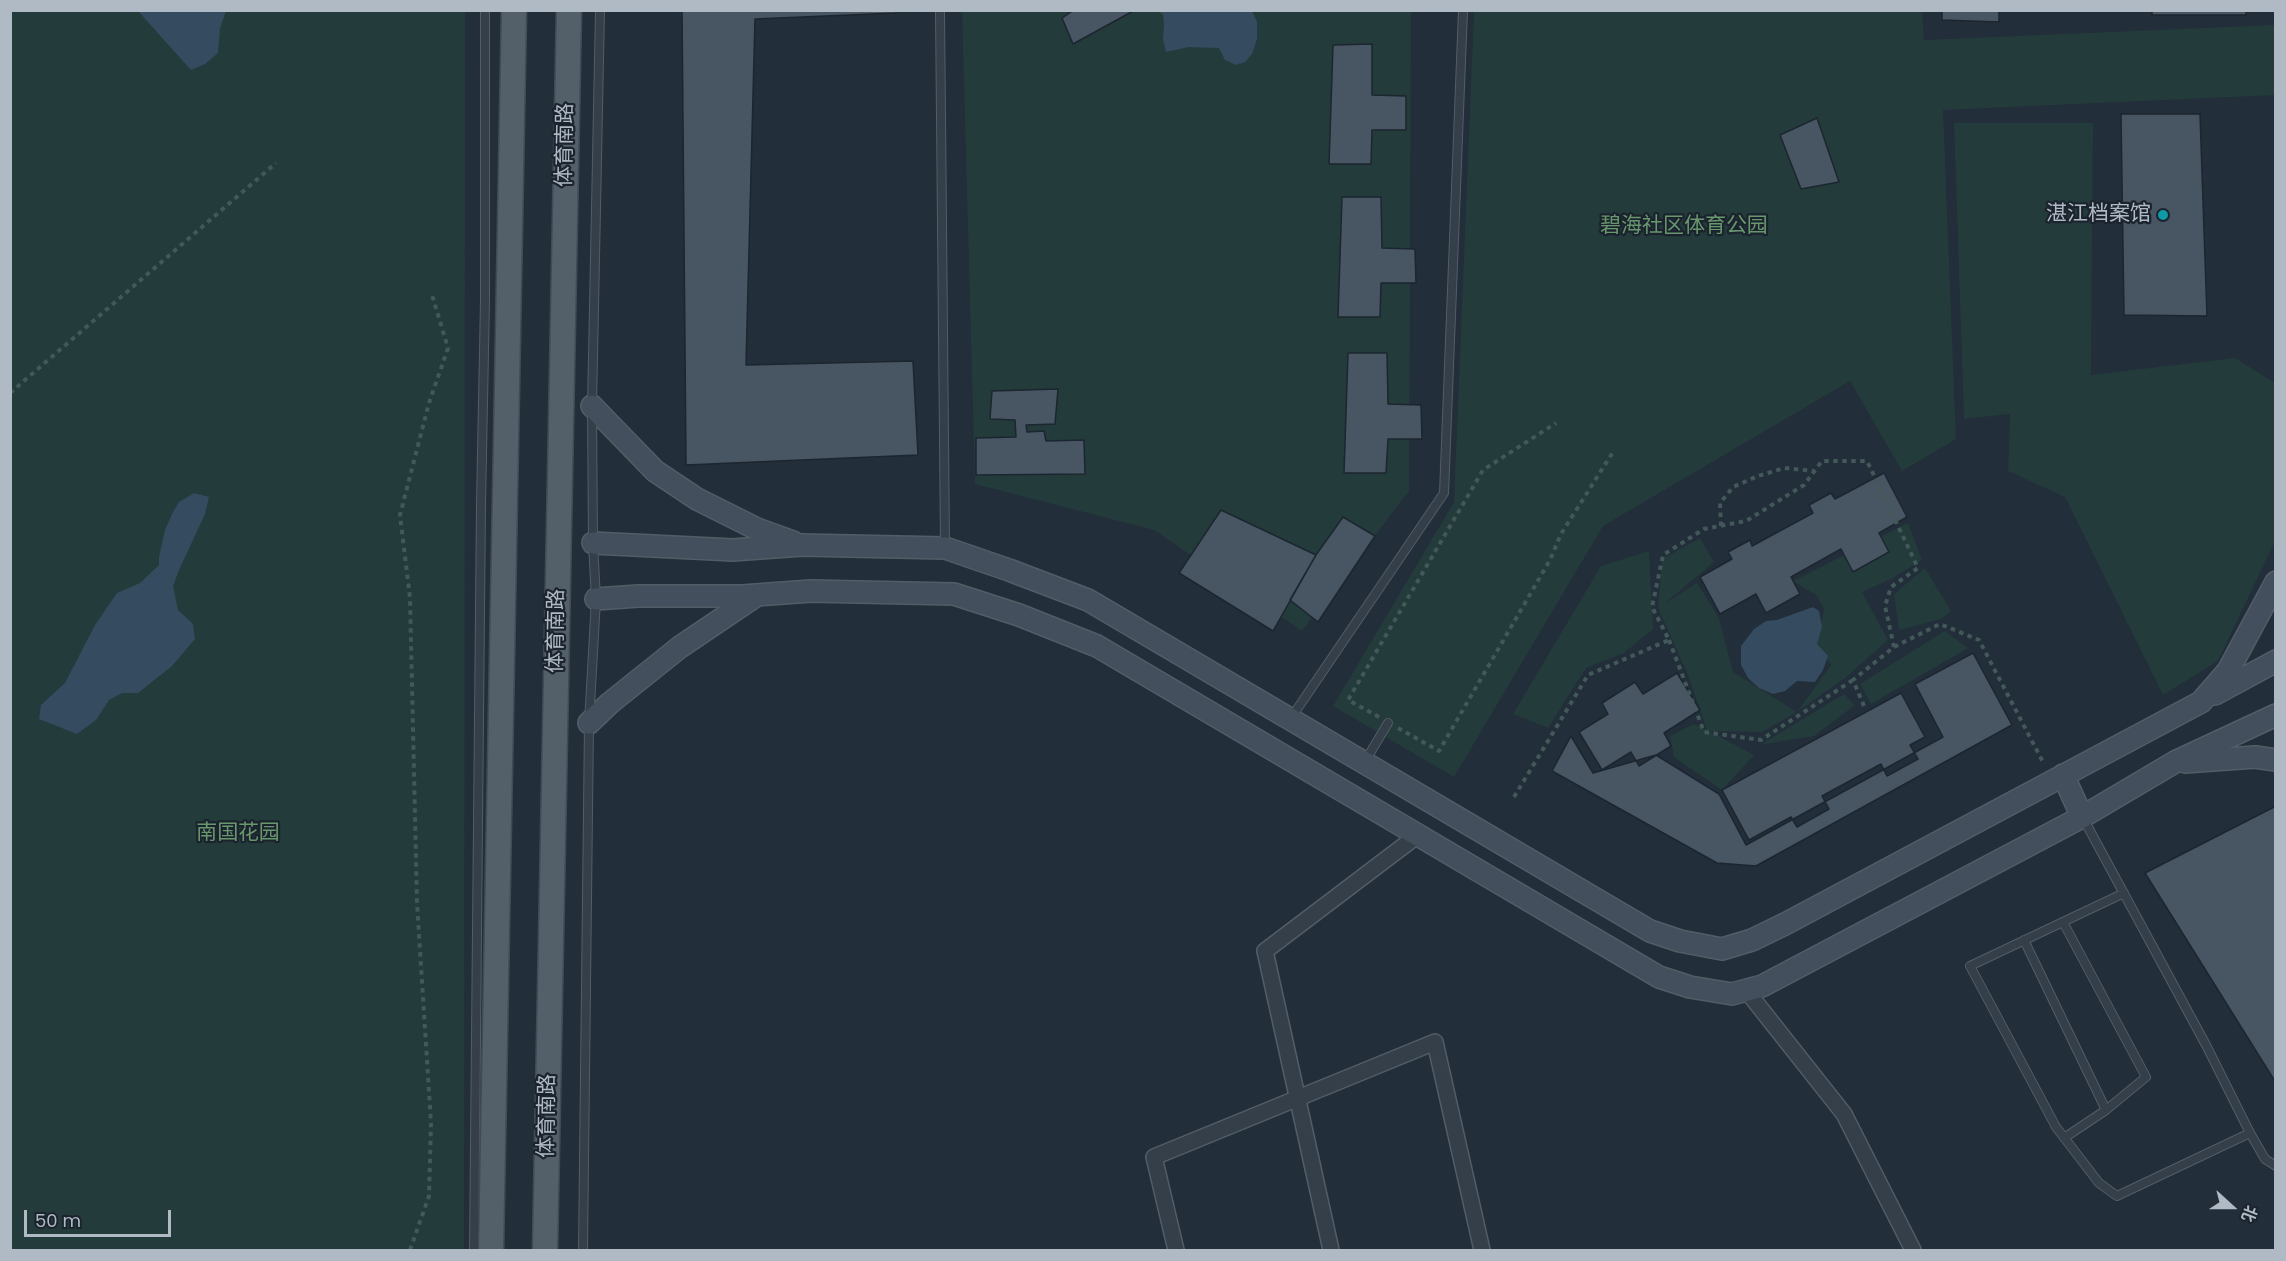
<!DOCTYPE html>
<html>
<head>
<meta charset="utf-8">
<style>
	body { margin:0 }
	#map { position:relative; width:2286px; height:1261px; overflow:hidden; background:#222e39; font-family:Poppins,"Noto Sans SC",sans-serif }
	canvas { display:block }
	.frame { position:absolute; inset:0; border:12px solid #b0bac5; pointer-events:none }
	.north { position:absolute; left:2202px; top:1177px; width:60px; height:60px; -webkit-text-stroke:4px #1b242e; paint-order:stroke; rotate:111deg; font-size:16px; font-weight:700; line-height:24px; text-align:center; color:#b0bac5 }
	.north::after { content:''; display:block; margin:auto; width:21px; height:27px; background:#b0bac5; clip-path:polygon(50% 0,100% 100%,50% 72%,0 100%) }
	.scale { position:absolute; left:24px; top:1210px; width:147px; height:27px; box-sizing:border-box; border:3px solid #b0bac5; border-top:0; padding-left:8px; font-size:18px; line-height:21px; white-space:nowrap; color:#b0bac5; -webkit-text-stroke:4px #1b242e; paint-order:stroke }
</style>
</head>
<body>
<div id="map">
<canvas width="2286" height="1261"></canvas>
<div class="frame"></div>
<div class="north">北</div>
<div class="scale">50 m</div>
</div>
<script>
const context = document.querySelector('canvas').getContext('2d');
context.lineJoin = 'round';
function fillPath(path, color) { context.fillStyle = color; context.fill(path, 'evenodd'); }
const toPath = rows => new Path2D(rows.map(r => 'M' + r).join(''));
function strokePath(path, color, width, dash) { context.strokeStyle = color; context.lineWidth = width; context.lineCap = dash ? 'butt' : 'round'; context.setLineDash(dash || []); context.stroke(path); }
function label(font, color, halo, rows, align = 'center') {
  context.font = font + ' Poppins,"Noto Sans SC",sans-serif'; context.lineWidth = 4.5; context.setLineDash([]); context.textBaseline = 'middle'; context.strokeStyle = halo; context.fillStyle = color; for (const [text, x, y, turn = 0] of rows) {
    context.save(); context.translate(x, y); context.rotate((+turn || 0) * Math.PI / 180); context.textAlign = isNaN(turn) ? turn : align; if (halo) context.strokeText(text, 0, 0); context.fillText(text, 0, 0); context.restore();
  }
}
fillPath(toPath([
	[10,11,465,11,464,1250,11,1250],
	[962,11,1411,11,1409,491,1302,631,1154,530,975,484],
	[1474,11,1922,11,1924,40,2275,25,2275,95,1943,110,1956,439,1902,471,1850,381,1603,526,1454,777,1333,706,1454,502],
	[1954,123,2093,123,2091,375,2235,358,2275,383,2275,541,2218,661,2163,695,2065,497,2008,471,2010,414,1964,419],
	[1908,523,1922,560,1891,579,1862,592,1888,640,1845,678,1797,712,1762,732,1709,731,1754,755,1722,790,1674,757,1670,736,1693,724,1707,730,1688,675,1658,608,1662,559,1700,538,1714,562,1664,604,1697,583,1719,618,1733,672,1797,712,1831,665,1817,644,1824,609,1816,595,1793,581],
	[1649,551,1653,629,1624,653,1586,668,1548,728,1513,714,1601,566],
	[1925,568,1951,611,1941,619,1899,630,1894,594],
	[1945,631,1968,648,1871,704,1860,684],
	[1844,694,1855,705,1814,736,1760,745]
]), '#243b3b');
fillPath(toPath([
	[138,11,226,11,220,28,218,53,205,64,191,70],
	[1159,11,1252,11,1257,22,1257,39,1252,54,1245,62,1236,65,1225,60,1219,48,1189,47,1166,52,1163,39,1164,24,1163,15],
	[194,493,209,497,205,514,179,570,173,586,178,610,193,624,195,639,172,666,138,693,122,693,109,700,96,720,77,734,39,719,41,705,65,683,95,625,117,593,140,583,159,565,159,557,165,530,173,512,179,502],
	[1813,607,1819,611,1822,627,1817,644,1828,656,1823,670,1815,682,1797,681,1785,691,1773,694,1759,688,1748,678,1741,665,1741,646,1754,629,1766,621,1777,620]
]), '#354b60');
const building = toPath([
	[682,10,896,10,896,13,755,19,746,365,913,361,918,455,686,465,682,10],
	[1074,10,1135,10,1073,44,1062,18,1074,10],
	[1942,10,1999,10,1999,22,1942,20,1942,10],
	[2152,10,2246,10,2246,15,2152,15,2152,10],
	[1372,44,1372,95,1406,96,1406,130,1372,130,1371,164,1329,164,1333,45,1372,44],
	[2121,114,2200,114,2207,316,2124,315,2121,114],
	[1817,118,1839,182,1801,189,1780,135,1817,118],
	[1342,197,1381,197,1382,248,1415,249,1416,283,1381,283,1380,317,1338,317,1342,197],
	[1348,353,1387,353,1388,404,1421,405,1422,439,1388,439,1386,473,1344,473,1348,353],
	[1058,389,1055,424,1026,425,1027,432,1044,431,1046,441,1084,440,1085,474,976,475,976,438,1016,437,1015,420,990,419,992,391,1058,389],
	[1884,473,1907,517,1879,533,1889,552,1853,572,1841,549,1791,577,1800,594,1766,613,1756,594,1720,614,1700,577,1732,559,1728,552,1750,540,1752,546,1813,513,1809,505,1831,493,1835,499,1884,473],
	[1221,510,1316,555,1273,631,1179,573,1221,510],
	[1343,517,1375,536,1318,622,1290,600,1316,555,1343,517],
	[1973,653,2012,725,1756,866,1717,863,1552,771,1571,736,1593,773,1656,755,1719,794,1746,845,1943,737,1915,684,1973,653],
	[1677,673,1700,710,1664,733,1671,746,1639,766,1631,752,1602,770,1579,732,1608,714,1602,703,1635,682,1643,694,1677,673],
	[1901,693,1925,737,1910,745,1918,759,1887,776,1881,764,1822,796,1829,809,1797,827,1791,817,1749,840,1722,790,1901,693],
	[2276,806,2276,1083,2145,873,2276,806]
]);
fillPath(building, '#485562');
strokePath(building, '#1c2630', 1.5);
const lane = toPath([
	[940,10,945,546],
	[1291,718,1444,493,1463,10],
	[1364,763,1388,723],
	[2083,818,2206,1045,2250,1133,2265,1159,2276,1166],
	[2124,893,1970,966,2056,1127,2099,1183,2117,1196,2250,1133],
	[2063,922,2146,1077,2106,1110],
	[2024,940,2106,1110,2064,1138],
	[474,1250,481,505,485,300,485,10],
	[583,1250,589,723,596,599,593,543,592,406,600,10]
]);
const street = toPath([
	[1746,990,1844,1114,1913,1250],
	[1176,1250,1154,1157,1435,1042,1482,1250],
	[1331,1250,1265,951,1418,835]
]);
const secondary = toPath([
	[592,406,655,471,697,499,757,529,793,542],
	[593,543,733,550,802,545,945,548,1009,570,1088,600,1650,931,1680,941,1722,949,1752,940,1785,924,2201,702,2228,671,2276,582],
	[596,599,638,596,742,596,811,591,954,594,1019,615,1097,646,1659,977,1690,987,1732,994,1762,986,2082,817,2175,762,2276,715],
	[2215,694,2276,661],
	[589,723,610,703,680,647,757,595],
	[2185,762,2255,757,2276,760],
	[2063,775,2082,817]
]);
const primary = toPath([
	[491,1250,514,10],
	[545,1250,569,10]
]);
strokePath(lane, '#535d67', 10);
strokePath(street, '#535d67', 18);
strokePath(secondary, '#535d67', 24);
strokePath(primary, '#414b55', 27);
strokePath(toPath([
	[10,393,276,163],
	[1721,526,1720,503,1733,487,1758,476,1784,468,1814,471],
	[1669,640,1704,732,1761,740,1853,680],
	[1864,706,1853,680,1894,647,1940,624,1979,640,2044,764],
	[1379,717,1348,700,1483,470,1556,423],
	[1398,728,1439,751,1550,560,1561,534,1613,452],
	[1514,797,1588,675,1669,640,1652,607,1663,555,1704,529,1746,521,1804,485,1822,461,1867,461,1918,568,1891,587,1885,606,1894,647],
	[410,1250,429,1196,431,1123,417,903,410,598,400,515,429,403,448,348,432,295]
]), '#435858', 4, [4.5, 4.5]);
strokePath(lane, '#353f49', 8);
strokePath(street, '#353f49', 15);
strokePath(secondary, '#434f5c', 21);
strokePath(primary, '#535f69', 24);
for (const [x, y, r, color] of [
	[2163,215,6,"#0f9aa8"]
]) { const dot = new Path2D(); dot.arc(x, y, r, 0, 2 * Math.PI); context.fillStyle = color; context.fill(dot); strokePath(dot, '#1b242e', 2); }
label('21px', '#b0bac5', '#1b242e', [
	["体育南路",566,145,-89],
	["体育南路",557,631,-89],
	["体育南路",548,1116,-89]
]);
label('21px', '#b0bac5', '#1b242e', [
	["湛江档案馆",2151,215]
], 'right');
label('21px', '#68966d', '#1b242e', [
	["碧海社区体育公园",1684,227],
	["南国花园",238,834]
]);
</script>
</body>
</html>
